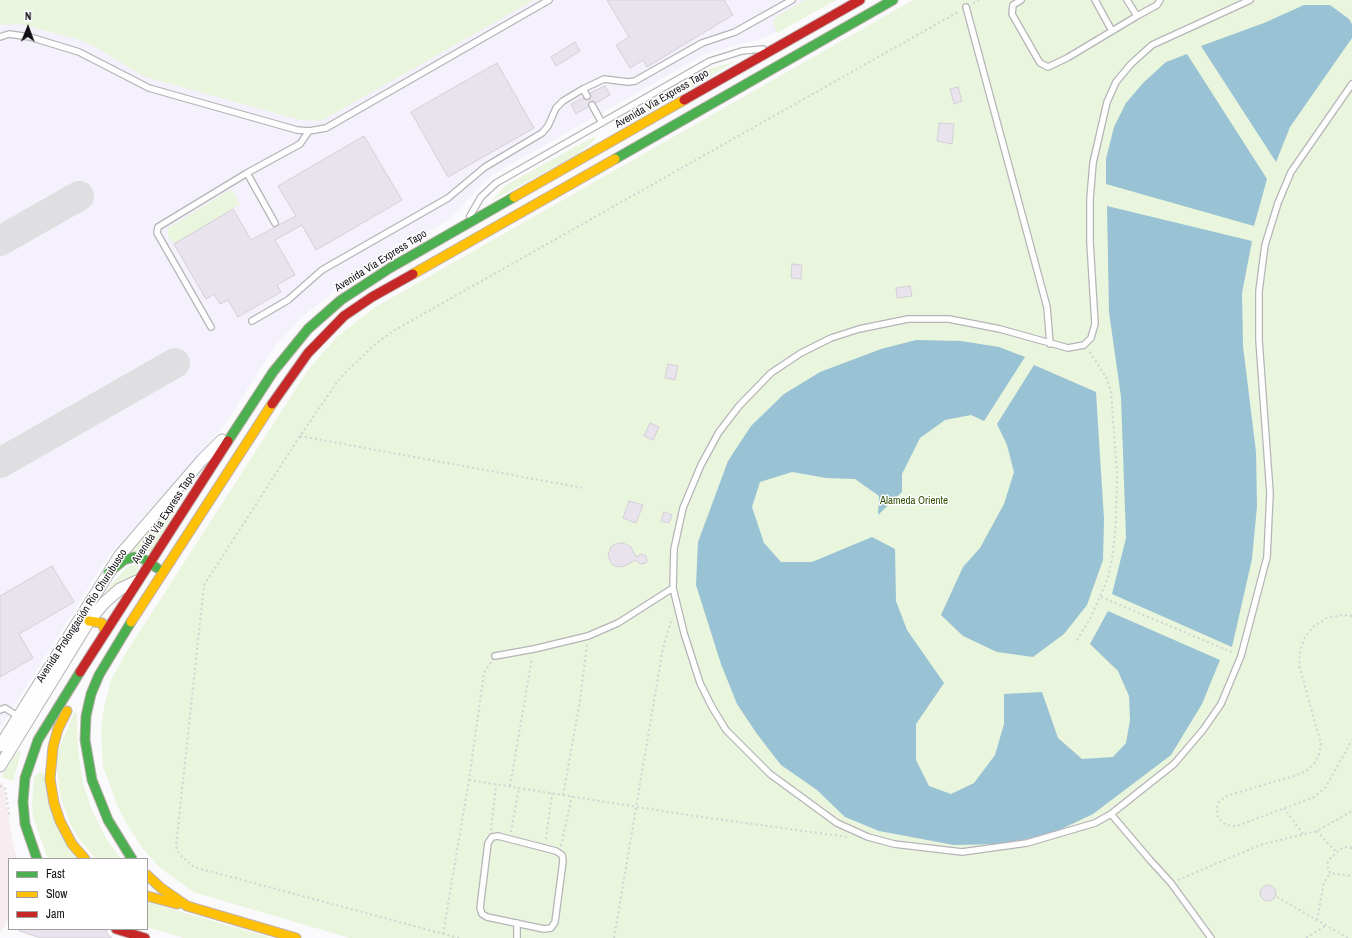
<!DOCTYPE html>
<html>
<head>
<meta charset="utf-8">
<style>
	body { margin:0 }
	#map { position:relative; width:1352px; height:938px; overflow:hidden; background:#faf9fb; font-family:"Archivo Narrow",sans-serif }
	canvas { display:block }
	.legend { position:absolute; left:8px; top:858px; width:140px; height:72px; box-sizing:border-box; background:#fff; border:1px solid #a19fa2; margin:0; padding:5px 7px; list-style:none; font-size:12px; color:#131017 }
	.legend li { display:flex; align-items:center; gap:8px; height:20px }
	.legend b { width:20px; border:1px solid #a19fa2 }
	.north { position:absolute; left:8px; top:8px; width:40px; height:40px; -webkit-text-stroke:3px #fff; paint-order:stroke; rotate:1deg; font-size:11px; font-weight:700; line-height:16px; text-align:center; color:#131017 }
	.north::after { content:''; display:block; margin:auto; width:14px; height:18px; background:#131017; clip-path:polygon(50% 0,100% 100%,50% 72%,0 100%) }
</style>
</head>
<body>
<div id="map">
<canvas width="1352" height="938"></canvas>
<ul class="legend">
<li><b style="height:5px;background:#4caf50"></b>Fast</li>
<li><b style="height:5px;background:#ffc107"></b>Slow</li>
<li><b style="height:5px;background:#c62828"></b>Jam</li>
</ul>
<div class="north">N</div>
</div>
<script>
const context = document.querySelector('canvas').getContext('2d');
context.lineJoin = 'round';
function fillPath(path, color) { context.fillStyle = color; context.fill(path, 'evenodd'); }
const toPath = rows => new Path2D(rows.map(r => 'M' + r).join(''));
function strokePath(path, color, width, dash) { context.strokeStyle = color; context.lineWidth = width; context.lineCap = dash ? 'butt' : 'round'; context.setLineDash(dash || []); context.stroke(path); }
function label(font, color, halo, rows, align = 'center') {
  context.font = font + ' "Archivo Narrow",sans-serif'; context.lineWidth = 3; context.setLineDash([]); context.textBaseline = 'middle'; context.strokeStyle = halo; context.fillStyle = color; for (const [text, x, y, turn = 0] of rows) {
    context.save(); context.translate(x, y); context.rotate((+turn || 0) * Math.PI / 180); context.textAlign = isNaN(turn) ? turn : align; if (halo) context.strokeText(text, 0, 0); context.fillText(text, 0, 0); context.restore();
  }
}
fillPath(toPath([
	[0,0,833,0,767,37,707,53,492,175,448,220,369,266,340,286,300,319,275,346,223,427,108,557,0,728]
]), '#f4f1fc');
fillPath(toPath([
	[0,783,3,783,13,844,17,859,9,859,9,918,0,933]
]), '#f7ecef');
fillPath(toPath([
	[0,0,534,0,321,121,300,120,145,77,92,45,77,39,20,24,0,25],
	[805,0,836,0,777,33,773,23,776,17],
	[913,0,1352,0,1352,938,350,938,193,892,158,866,141,846,128,826,117,805,103,766,101,731,103,712,111,680,124,656,308,370,336,338,374,308],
	[736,61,635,120,622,122,623,119,712,68],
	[595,136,595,139,579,154,491,201,506,185],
	[230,190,233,192,240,204,174,244,168,236,168,228],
	[179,494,184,494,152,552,131,551],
	[139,564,137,573,100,601,100,598,124,570,129,566],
	[75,711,77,714,78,750,83,783,91,808,107,840,121,859,96,859,79,839,71,825,60,796,56,756],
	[20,750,21,753,13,781,1,777,17,752],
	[40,772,44,774,75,859,48,859,33,817,32,805,34,777],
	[147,902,272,938,184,938,147,927]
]), '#e9f5dc');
fillPath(toPath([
	[1304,5,1330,5,1349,19,1352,24,1352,38,1290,127,1276,162,1201,46,1264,23],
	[1187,54,1267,179,1254,226,1106,184,1106,159,1114,127,1126,103,1143,83,1166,62],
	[1107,206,1252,241,1242,293,1243,346,1256,452,1257,506,1252,559,1232,647,1112,594,1126,538,1121,397,1109,312],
	[916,340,961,341,999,347,1025,357,984,421,971,415,945,420,920,438,902,474,902,492,878,515,879,496,855,479,826,478,792,472,760,482,752,507,764,543,781,562,812,562,872,537,895,549,896,601,907,630,944,683,916,724,916,760,929,786,951,794,974,783,995,755,1004,724,1004,694,1042,692,1058,738,1082,759,1113,757,1126,743,1130,720,1129,696,1118,671,1090,644,1108,611,1220,660,1202,704,1171,755,1093,814,1051,834,1001,844,954,845,879,831,845,817,817,790,781,765,757,734,737,704,721,664,696,585,698,542,728,461,751,426,784,394,820,372,881,349],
	[1034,365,1096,392,1104,519,1103,560,1087,605,1064,634,1033,657,997,652,963,636,941,615,963,567,980,548,1004,504,1014,472,1007,445,997,424]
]), '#99c2d4');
strokePath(toPath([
	[0,241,79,196],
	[0,463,175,363]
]), '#dfdee0', 30);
const building = toPath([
	[607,0,724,0,733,15,647,67,643,60,630,68,616,45,629,37,607,0],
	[575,42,580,51,556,66,551,57,575,42],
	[497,63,534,128,448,177,411,112,497,63],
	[605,86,610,95,596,103,590,101,588,107,576,114,571,104,583,98,589,100,591,96,590,93,605,86],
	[958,87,962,101,954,104,950,89,958,87],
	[939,123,954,124,952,144,937,141,939,123],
	[364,136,402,200,316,250,302,225,275,240,295,275,277,285,281,292,238,317,228,300,220,304,214,294,206,299,174,244,233,209,251,240,277,226,296,216,278,186,364,136],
	[792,264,802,265,801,279,791,278,792,264],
	[910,286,912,296,897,298,896,288,910,286],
	[668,364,678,366,675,380,665,378,668,364],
	[650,423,659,427,653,440,644,436,650,423],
	[629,501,643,505,636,523,623,518,629,501],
	[664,512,672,515,669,523,661,521,664,512],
	[623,543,631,547,636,557,641,554,646,556,647,561,646,563,641,564,635,560,623,567,614,566,611,563,608,555,611,547,615,544,623,543],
	[52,566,74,602,19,634,33,658,0,677,0,596,52,566],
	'1260 893a8 8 0 1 1 16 0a8 8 0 1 1-16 0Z',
	[20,929,102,929,106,930,108,935,112,938,41,938,19,931,20,929]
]);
fillPath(building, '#e9e3ed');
strokePath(building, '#d4d1d6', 1);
const lane = toPath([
	[1021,0,1013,5,1012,14,1040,63,1048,67,1067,58,1137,16,1157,5,1160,0],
	[1095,0,1112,31],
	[1127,0,1137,16],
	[1250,0,1152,45,1131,64,1116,82,1107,102,1093,163,1090,199,1090,242,1095,324,1091,338,1084,345,1068,348,1000,329,949,319,908,319,859,329,831,338,801,353,771,373,739,406,719,432,701,465,683,508,674,549,673,588,684,633,700,683,712,707,726,730,770,774,837,823,868,837,894,844,962,852,1027,843,1095,823,1111,814,1174,764,1203,730,1221,704,1241,656,1267,557,1270,493,1259,340,1259,291,1265,245,1278,203,1291,172,1352,84],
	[966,7,1047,307,1050,344],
	[0,37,9,34,30,37,79,52,149,88,297,130,309,131,326,128,549,0],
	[587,96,583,89,604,79,628,82,635,81,702,43,735,32,792,0],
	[592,105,602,123],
	[247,173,275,223],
	[470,216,481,197,496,183,710,61,742,51,763,49],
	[252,321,288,300,322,270,448,198,485,167,542,133,548,126,556,108,563,101,583,89],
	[211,327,157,233,158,227,247,173,300,144,309,131],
	[495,656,534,649,588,636,618,623,673,588],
	[0,710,5,708,19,717],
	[1111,814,1150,860,1171,883,1211,938],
	[498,836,556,851,562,855,563,861,555,922,551,928,544,929,487,917,482,914,480,908,488,843,492,837,498,836],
	[517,923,517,938]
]);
const street = toPath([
	[0,746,120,555,202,460,222,440],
	[0,766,89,621,105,602,120,589,137,581]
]);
const fast = toPath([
	[615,159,893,0],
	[228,441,273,372,308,329,341,300,390,268,514,197],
	[108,573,124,560,134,557,142,558,157,568],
	[131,622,99,675,91,694,86,716,85,740,92,780,108,820,132,859],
	[37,859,25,824,23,802,25,778,38,740,80,672]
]);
const slow = toPath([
	[514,197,684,100],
	[413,274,615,159],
	[89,621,102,623,105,631],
	[131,622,272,404],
	[67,711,58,729,53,747,50,779,54,803,60,821,72,844,85,859],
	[147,875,161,888,187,906,296,938],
	[147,896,177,904]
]);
const jam = toPath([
	[684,100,860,0],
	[272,404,308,353,344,316,372,297,413,274],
	[80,672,228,441],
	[116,929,145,938]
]);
strokePath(lane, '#b5b4b8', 8);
strokePath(street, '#b5b4b8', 13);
strokePath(fast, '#beaeae', 11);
strokePath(slow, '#beaeae', 11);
strokePath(jam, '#beaeae', 11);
strokePath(toPath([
	[973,3,979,0],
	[300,436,583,488],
	[1101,597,1234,653],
	[1352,616,1342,615,1327,618,1314,626,1305,637,1300,651,1299,665,1321,744,1319,754,1314,764,1306,771,1297,775,1226,796,1218,803,1217,808,1218,818,1226,825,1237,826,1314,797,1325,788,1352,740],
	[1077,640,1091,617,1108,578,1113,553,1116,521,1117,474,1111,391,1106,377,1089,351],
	[469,780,681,814,847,837],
	[0,786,5,788,9,814,11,813],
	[510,786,532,658],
	[563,795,580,701,587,644],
	[1284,808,1303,834],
	[491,830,496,785],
	[1317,831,1336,852],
	[511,832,519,788],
	[546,839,552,793],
	[561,846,572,796],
	[1352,848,1346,847,1340,849,1328,861,1327,865,1330,873,1352,876],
	[1178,880,1260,845,1317,831,1352,811],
	[1277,897,1348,938],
	[1317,920,1324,883,1330,873],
	[443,934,469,780,484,673,491,662],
	[459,938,194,867,179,854,176,846,204,585,300,436,340,378,373,346,393,331,958,12],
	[614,938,663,648,672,618],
	[1306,938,1327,925]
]), '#d3d3d3', 2, [2, 3]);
strokePath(lane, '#fefefe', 5.5);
strokePath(street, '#fefefe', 11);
strokePath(fast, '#4caf50', 9);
strokePath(slow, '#ffc107', 9);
strokePath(jam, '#c62828', 9);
label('11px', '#131017', '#fff', [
	["Avenida Vía Express Tapo",662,99,-30],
	["Avenida Vía Express Tapo",381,261,-32],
	["Avenida Vía Express Tapo",164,518,-57],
	["Avenida Prolongación Río Churubusco",82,616,-57]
]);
label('11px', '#355006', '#fff', [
	["Alameda Oriente",914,501]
]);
</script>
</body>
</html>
